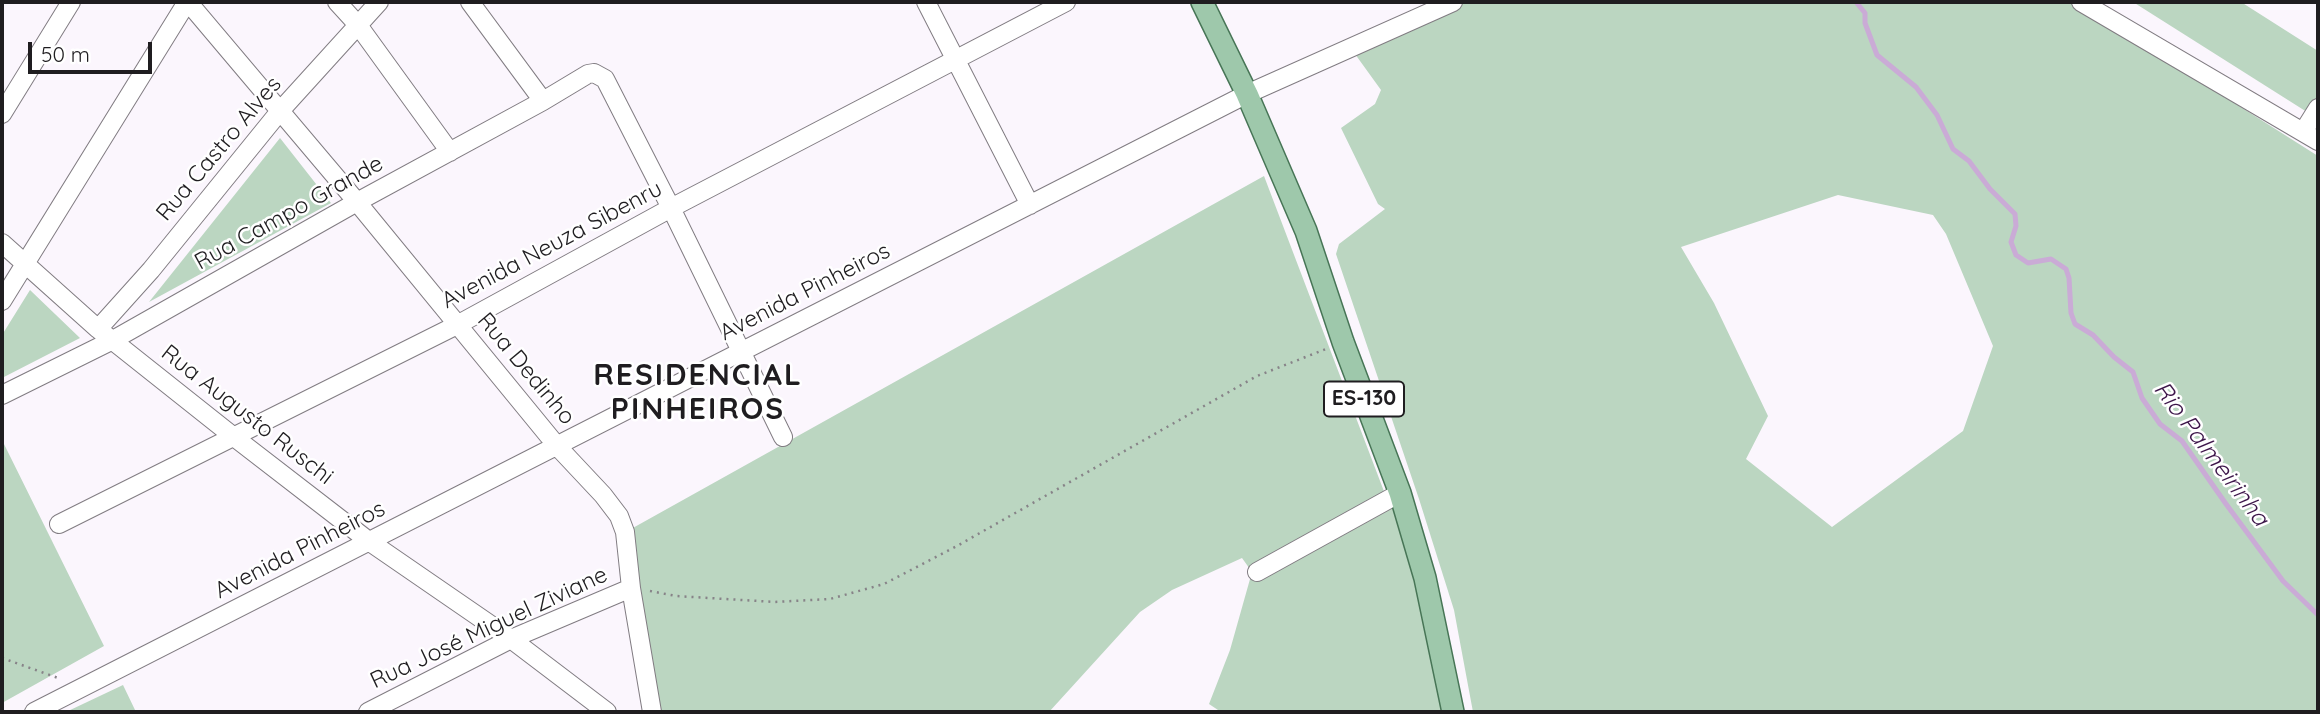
<!DOCTYPE html>
<html>
<head>
<meta charset="utf-8">
<style>
	body { margin:0 }
	#map { position:relative; width:2320px; height:714px; overflow:hidden; background:#fbf6fd; font-family:Quicksand,sans-serif }
	canvas { display:block }
	.frame { position:absolute; inset:0; border:4px solid #1f1d20; pointer-events:none }
	.scale { position:absolute; left:28px; top:42px; width:124px; height:32px; box-sizing:border-box; border:4px solid #1f1d20; border-top:0; padding-left:9px; font-size:21px; line-height:24px; white-space:nowrap; color:#1f1d20; -webkit-text-stroke:5px #fff; paint-order:stroke }
</style>
</head>
<body>
<div id="map">
<canvas width="2320" height="714"></canvas>
<div class="frame"></div>
<div class="scale">50 m</div>
</div>
<script>
const context = document.querySelector('canvas').getContext('2d');
context.lineJoin = 'round';
function fillPath(path, color) { context.fillStyle = color; context.fill(path, 'evenodd'); }
const toPath = rows => new Path2D(rows.map(r => 'M' + r).join(''));
function strokePath(path, color, width, dash) { context.strokeStyle = color; context.lineWidth = width; context.lineCap = dash ? 'butt' : 'round'; context.setLineDash(dash || []); context.stroke(path); }
function label(font, color, halo, rows, align = 'center') {
  context.font = font + ' Quicksand,sans-serif'; context.lineWidth = 5; context.setLineDash([]); context.textBaseline = 'middle'; context.strokeStyle = halo; context.fillStyle = color; for (const [text, x, y, turn = 0] of rows) {
    context.save(); context.translate(x, y); context.rotate((+turn || 0) * Math.PI / 180); context.textAlign = isNaN(turn) ? turn : align; if (halo) context.strokeText(text, 0, 0); context.fillText(text, 0, 0); context.restore();
  }
}
fillPath(toPath([
	[1463,2,2075,2,2318,156,2318,712,1608,712,1607,710,1596,712,1473,712,1454,610,1419,499,1336,254,1339,244,1385,209,1378,204,1341,128,1375,104,1381,90,1355,54,1396,38],
	[1838,195,1933,215,1946,234,1993,346,1963,431,1832,527,1746,459,1768,416,1714,303,1681,247],
	[2133,2,2241,2,2318,51,2318,119],
	[280,138,331,203,149,302],
	[1264,176,1385,494,1394,499,1413,549,1447,712,1221,712,1209,704,1230,650,1252,572,1242,558,1172,590,1140,612,1049,712,656,712,631,529],
	[30,290,80,338,2,378,2,335],
	[2,440,104,646,2,703],
	[123,685,136,712,66,712]
]), '#bbd6c1');
strokePath(toPath([
	[1856,2,1865,13,1865,23,1877,55,1916,87,1937,115,1953,149,1969,161,1990,189,2015,214,2016,226,2011,242,2016,255,2028,263,2051,259,2066,269,2069,278,2071,313,2075,324,2093,335,2114,357,2133,372,2142,398,2160,424,2182,441,2226,504,2283,581,2318,615]
]), '#caabd6', 5);
const minor = toPath([
	[188,2,357,202,557,446,603,495,619,516,625,532,631,588,652,712],
	[337,2,358,25,450,152],
	[470,2,543,101],
	[926,2,1030,205],
	[2081,2,2318,141],
	[2,114,71,2],
	[2303,132,2318,108],
	[2,243,98,329,234,437,370,542,511,639,607,712],
	[2,301,187,2],
	[98,329,151,270,280,111,379,2],
	[2,395,113,340,357,202,543,101,588,74,594,73,605,79,671,208,783,437],
	[59,524,457,325,671,208,1066,2],
	[1257,572,1400,493],
	[34,712,1247,94,1453,2],
	[368,712,511,639,631,588]
]);
const major = toPath([
	[1202,2,1247,94,1306,231,1343,342,1400,493,1425,578,1453,712]
]);
strokePath(minor, '#817c82', 20);
strokePath(major, '#477556', 24);
strokePath(toPath([
	[650,591,676,596,775,602,830,599,884,584,957,546,1257,376,1326,349],
	[2,658,61,679]
]), '#878388', 2.5, [2, 5]);
strokePath(minor, '#fff', 18);
strokePath(major, '#9ec8ab', 21);
for (const [x, y, w] of [
	[1364,399,80]
]) { const box = new Path2D(); box.roundRect(x - w / 2, y - 17.5, w, 35, 5); context.fillStyle = '#fff'; context.fill(box); strokePath(box, '#1f1d20', 2); }
label('bold 21px', '#1f1d20', null, [
	["ES-130",1364,399]
]);
label('23px', '#1f1d20', '#fff', [
	["Rua Castro Alves",219,149,-50],
	["Rua Campo Grande",289,213,-29],
	["Avenida Neuza Sibenru",552,245,-28],
	["Avenida Pinheiros",805,292,-27],
	["Rua Dedinho",526,369,50],
	["Rua Augusto Ruschi",247,415,38],
	["Avenida Pinheiros",300,550,-27],
	["Rua José Miguel Ziviane",489,628,-25]
]);
label('italic 24px', '#3d164a', '#fff', [
	["Rio Palmeirinha",2211,454,53]
]);
context.letterSpacing = '2px';
label('bold 30px', '#1f1d20', '#fff', [
	["RESIDENCIAL",698,376],
	["PINHEIROS",698,410]
]);
context.letterSpacing = '0px';
</script>
</body>
</html>
